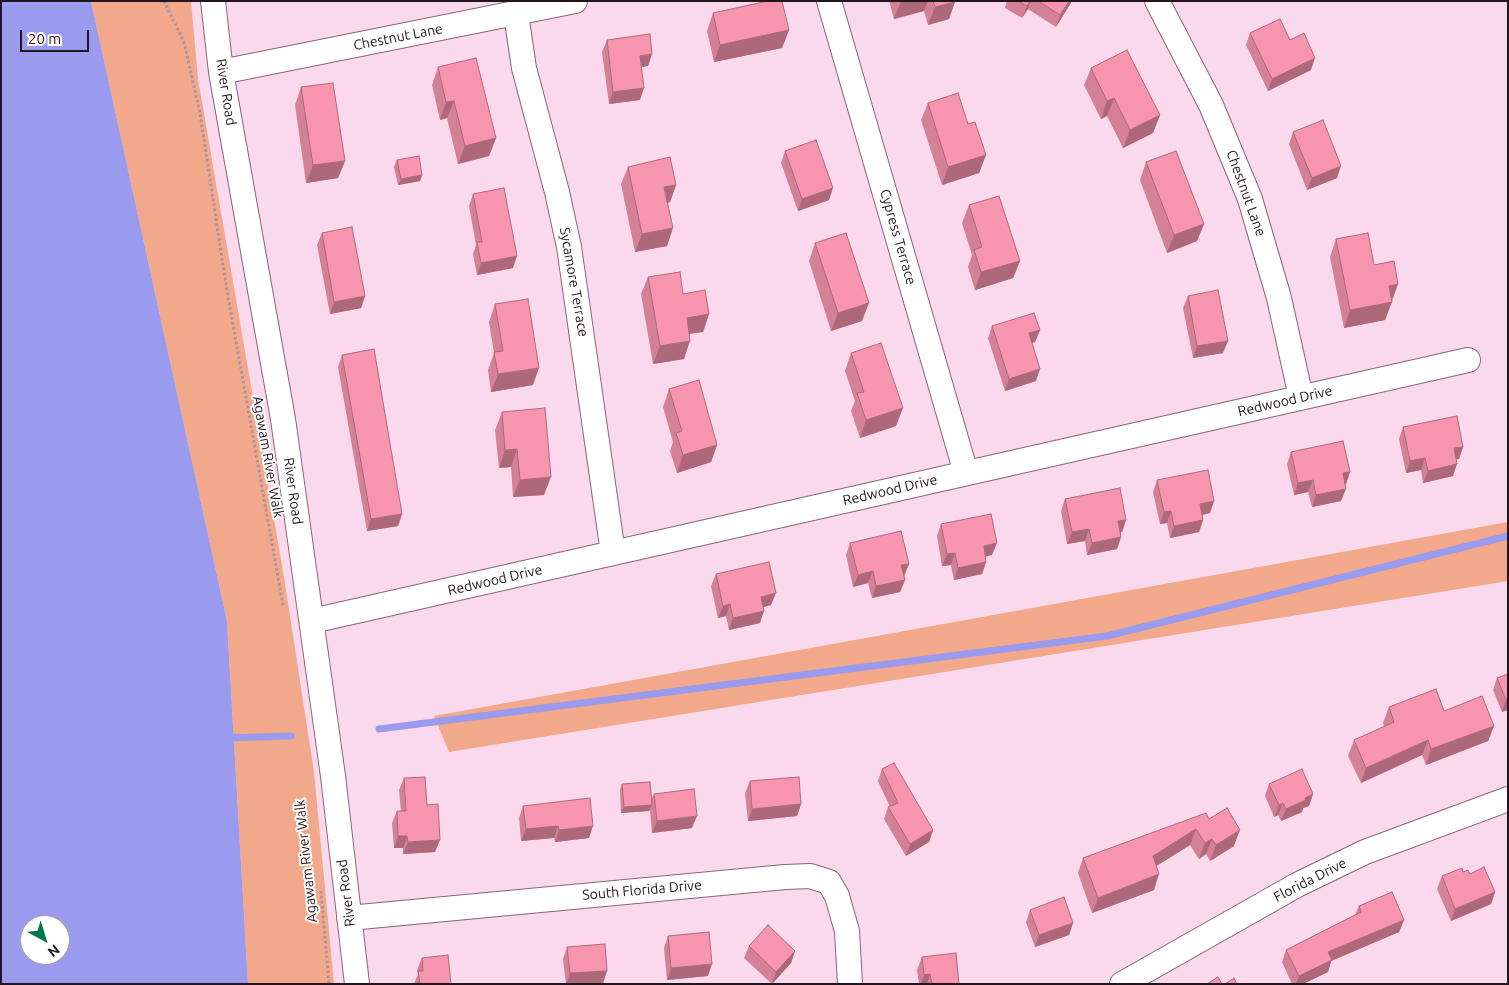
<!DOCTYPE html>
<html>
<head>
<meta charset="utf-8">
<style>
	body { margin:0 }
	#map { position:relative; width:1509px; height:985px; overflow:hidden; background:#fbd9ec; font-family:Ubuntu,sans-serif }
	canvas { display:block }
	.frame { position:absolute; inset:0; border:2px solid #22141d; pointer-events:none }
	.north { position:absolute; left:20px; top:915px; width:50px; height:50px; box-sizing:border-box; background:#fff; border:1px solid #a7a1a5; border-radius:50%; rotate:141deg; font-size:14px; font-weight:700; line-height:20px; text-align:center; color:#22141d }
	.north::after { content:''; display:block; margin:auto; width:18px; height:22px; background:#007550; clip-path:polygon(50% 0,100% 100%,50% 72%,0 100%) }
	.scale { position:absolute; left:20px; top:30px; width:69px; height:22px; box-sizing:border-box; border:2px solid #22141d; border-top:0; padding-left:6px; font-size:15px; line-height:18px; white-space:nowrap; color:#22141d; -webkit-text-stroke:4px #fff; paint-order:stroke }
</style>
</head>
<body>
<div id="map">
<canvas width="1509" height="985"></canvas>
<div class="frame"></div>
<div class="north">N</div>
<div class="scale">20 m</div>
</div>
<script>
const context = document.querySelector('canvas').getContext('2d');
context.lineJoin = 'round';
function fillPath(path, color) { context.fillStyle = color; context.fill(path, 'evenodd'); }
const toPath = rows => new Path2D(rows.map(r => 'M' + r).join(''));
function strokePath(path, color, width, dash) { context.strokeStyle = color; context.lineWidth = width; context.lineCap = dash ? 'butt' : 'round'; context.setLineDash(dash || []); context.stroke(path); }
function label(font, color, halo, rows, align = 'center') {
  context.font = font + ' Ubuntu,sans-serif'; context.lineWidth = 4; context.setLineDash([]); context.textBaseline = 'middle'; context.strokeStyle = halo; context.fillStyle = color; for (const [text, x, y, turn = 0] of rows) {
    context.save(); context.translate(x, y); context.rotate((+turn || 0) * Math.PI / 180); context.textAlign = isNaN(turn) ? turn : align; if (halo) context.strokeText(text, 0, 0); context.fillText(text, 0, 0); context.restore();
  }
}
fillPath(toPath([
	[91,1,191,1,198,79,284,577,314,772,334,984,248,984,227,621],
	[1508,522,1508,581,449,752,434,716]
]), '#f2a88a');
fillPath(toPath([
	[1,1,91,1,227,621,248,984,1,984],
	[30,925,60,925,60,955,30,955]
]), '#9a9aee');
strokePath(toPath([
	[379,729,1107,636,1508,536],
	[226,738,291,736]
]), '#9a9aee', 7);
const minor = toPath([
	[213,1,221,72,283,419,333,776,357,984],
	[829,1,966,473],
	[1157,1,1211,105,1250,199,1279,298,1301,397],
	[516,14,524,68,557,192,569,247,613,553],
	[221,72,575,1],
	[312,621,1468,360],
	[349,918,785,877,810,876,829,882,837,896,847,931,850,984],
	[1122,984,1297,885,1365,852,1508,799]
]);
strokePath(minor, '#886479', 26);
strokePath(toPath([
	[164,1,184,42,200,113,227,291,283,605],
	[321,891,329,984]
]), '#ac91a0', 3, [2.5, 2.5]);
strokePath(minor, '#fff', 24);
fillPath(toPath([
	[889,1,955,1,949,19,928,25,924,11,894,19],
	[1007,1,1072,1,1056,27,1028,9,1022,18,1005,8],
	[713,13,789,30,782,48,714,62,707,31],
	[1250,33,1290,40,1311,70,1268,91,1246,45],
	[607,40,652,54,648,66,641,67,640,100,609,104,602,52],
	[438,67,496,138,489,156,458,164,447,118,440,120,432,85],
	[1091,68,1160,115,1153,133,1123,148,1107,116,1101,119,1084,85],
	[301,87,345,161,338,178,306,183,295,105],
	[928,103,968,124,986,155,979,173,942,185,921,120],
	[1293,132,1337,178,1307,190,1289,144],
	[785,151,829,200,798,211,781,163],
	[397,160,422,175,420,181,398,185,394,167],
	[1146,162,1204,224,1197,241,1167,253,1140,180],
	[628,167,676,185,670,202,668,203,667,246,635,252,621,184],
	[473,194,513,268,477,275,473,254,476,245,469,206],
	[969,205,1020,261,1013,278,975,290,968,267,972,255,962,223],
	[322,233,365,296,361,308,330,314,317,245],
	[1336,239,1374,265,1392,301,1385,320,1344,328,1330,257],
	[815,243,862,321,831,331,809,261],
	[648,277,709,314,703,332,689,334,684,359,653,364,641,294],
	[1188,296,1223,353,1193,358,1183,308],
	[495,304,533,385,491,392,488,370,494,353,489,322],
	[992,326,1040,330,1035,342,1032,343,1036,381,1005,391,988,338],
	[851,353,896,426,860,438,851,411,855,401,845,371],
	[342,355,402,514,398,526,367,531,338,367],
	[669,389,717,445,711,462,677,473,670,451,673,442,663,407],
	[502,412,544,495,513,497,511,467,499,468,495,430],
	[1403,427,1463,447,1459,459,1456,459,1453,476,1423,483,1421,470,1406,473,1399,439],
	[1291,452,1350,472,1346,484,1345,484,1341,501,1312,507,1308,492,1294,495,1287,464],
	[1157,480,1214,501,1210,513,1202,515,1203,520,1199,532,1170,538,1167,523,1160,524,1153,492],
	[1065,499,1126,520,1122,532,1120,532,1121,537,1117,549,1087,555,1085,541,1067,544,1061,511],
	[941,524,992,555,985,557,986,562,982,574,954,580,951,565,942,566,937,536],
	[850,543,909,564,904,576,905,580,900,592,872,598,868,583,853,587,846,555],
	[716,574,771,605,763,607,760,623,729,630,726,616,718,618,711,586],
	[1508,674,1508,710,1502,712,1493,690,1497,678],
	[1389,707,1444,711,1494,726,1488,741,1426,765,1422,755,1361,783,1348,756,1354,740,1384,727,1383,723],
	[882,769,933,830,929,842,906,856,884,819,888,807,890,807,878,781],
	[404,778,427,805,435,852,403,854,403,848,394,848,392,823,397,811,401,811,399,790],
	[750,781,801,804,797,816,748,821,745,793],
	[622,784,651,800,654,794,692,828,652,833,650,810,649,811,621,813,620,790],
	[1269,784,1313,794,1309,806,1303,808,1302,812,1281,821,1278,815,1274,817,1265,796],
	[523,806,589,838,555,842,554,838,521,841,519,818],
	[1209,819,1234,846,1210,861,1206,854,1199,859,1190,845,1156,866,1154,890,1092,913,1078,873,1083,858],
	[1463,872,1495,892,1491,904,1451,921,1437,889,1442,876],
	[1359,906,1404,920,1399,932,1331,961,1328,972,1303,984,1292,984,1282,962,1286,950,1355,915],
	[1030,910,1073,923,1069,935,1035,947,1026,922],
	[668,936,708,976,667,980,664,948],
	[749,946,795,951,791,963,772,984,744,958],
	[567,947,607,971,603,983,587,984,566,984,563,959],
	[922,957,959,984,919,984,917,970],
	[422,958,451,984,414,984,418,974,417,970]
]), '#d48096');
fillPath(toPath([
	[901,1,928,1,924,11,894,19],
	[1030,1,1031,1,1028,9,1022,18,1027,6],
	[1069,1,1072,1,1056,27,1060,15],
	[955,2,949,19,928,25,935,7],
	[789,30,782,48,714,62,720,45],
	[652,54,648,66,636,68,640,56],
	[1315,58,1311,70,1268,91,1272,79],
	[644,88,640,100,609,104,613,92],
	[1114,98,1107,116,1101,119,1107,101],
	[454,101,447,118,440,120,446,102],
	[1160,115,1153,133,1123,148,1130,130],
	[496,138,489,156,458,164,465,146],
	[986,155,979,173,942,185,948,167],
	[345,161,338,178,306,183,313,165],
	[1341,166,1337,178,1307,190,1312,178],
	[422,175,420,181,398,185,401,179],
	[676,185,670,202,658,205,664,187],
	[833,188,829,200,798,211,802,199],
	[1204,224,1197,241,1167,253,1174,235],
	[673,228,667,246,635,252,642,234],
	[517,256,513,268,477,275,481,263],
	[1020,261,1013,278,975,290,981,272],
	[1398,284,1392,301,1382,303,1389,286],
	[365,296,361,308,330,314,334,302],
	[1392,302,1385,320,1344,328,1350,310],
	[869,303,862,321,831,331,838,313],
	[709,314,703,332,680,335,687,318],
	[1040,330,1035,342,1024,345,1029,333],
	[690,341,684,359,653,364,660,346],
	[1228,341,1223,353,1193,358,1197,346],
	[539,368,533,385,491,392,498,374],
	[1040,369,1036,381,1005,391,1009,379],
	[903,408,896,426,860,438,866,420],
	[717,445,711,462,677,473,683,455],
	[1463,447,1459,459,1450,460,1454,448],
	[517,449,511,467,499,468,505,450],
	[1425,458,1421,470,1406,473,1410,461],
	[1457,464,1453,476,1423,483,1428,471],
	[1350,472,1346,484,1338,485,1343,473],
	[551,477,544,495,513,497,520,480],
	[1313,480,1308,492,1294,495,1298,483],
	[1346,489,1341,501,1312,507,1316,495],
	[1214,501,1210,513,1196,516,1200,504],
	[1171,511,1167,523,1160,524,1164,512],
	[402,514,398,526,367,531,371,519],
	[1126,520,1122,532,1114,533,1118,521],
	[1203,520,1199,532,1170,538,1174,526],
	[1089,529,1085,541,1067,544,1072,532],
	[1121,537,1117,549,1087,555,1092,543],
	[997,543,992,555,979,558,984,546],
	[955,553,951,565,942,566,947,554],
	[986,562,982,574,954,580,958,568],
	[909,564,904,576,897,577,901,565],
	[873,571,868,583,853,587,858,575],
	[905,580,900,592,872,598,876,586],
	[776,593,771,605,756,609,761,597],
	[730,604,726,616,718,618,723,606],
	[764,611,760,623,729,630,733,618],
	[1506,700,1508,700,1508,710,1502,712],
	[1494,726,1488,741,1426,765,1431,749],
	[1428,740,1422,755,1361,783,1366,768],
	[1313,794,1309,806,1303,808,1302,812,1281,821,1286,809,1305,798],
	[1283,803,1278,815,1274,817,1279,805],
	[801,804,797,816,748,821,752,809],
	[652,805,649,811,621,813,624,807],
	[697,816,692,828,652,833,657,821],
	[558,826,554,838,521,841,526,829],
	[593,826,589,838,555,842,559,830],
	[1196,829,1190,845,1147,872,1153,856],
	[933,830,929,842,906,856,910,844],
	[1240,830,1234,846,1210,861,1216,845],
	[398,836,407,836,403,848,394,848],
	[1212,839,1206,854,1199,859,1205,843],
	[440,840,435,852,403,854,408,842],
	[1159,874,1154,890,1092,913,1098,898],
	[1495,892,1491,904,1451,921,1455,909],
	[1404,920,1399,932,1331,961,1328,972,1303,984,1296,984,1299,976,1328,952],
	[1073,923,1069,935,1035,947,1039,935],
	[795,951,791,963,772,984,776,972],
	[712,964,708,976,667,980,671,968],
	[607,971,603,983,587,984,566,984,570,973],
	[930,974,927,984,921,984,924,975]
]), '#ad687a');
const building = toPath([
	[768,1,782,1,789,30,720,45,713,13,768,1],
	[933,1,955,1,955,2,935,7,933,1],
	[1018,1,1030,1,1027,6,1018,1],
	[1038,1,1069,1,1060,15,1038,1],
	[1280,19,1290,40,1304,33,1315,58,1272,79,1250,33,1280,19],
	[650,34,652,54,640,56,644,88,613,92,607,40,650,34],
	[1127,50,1160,115,1130,130,1114,98,1107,101,1091,68,1127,50],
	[476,58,496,138,465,146,454,101,446,102,438,67,476,58],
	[333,83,345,161,313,165,301,87,333,83],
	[958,93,968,124,975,122,986,155,948,167,928,103,958,93],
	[1323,120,1341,166,1312,178,1293,132,1323,120],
	[816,140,833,188,802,199,785,151,816,140],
	[1176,151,1204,224,1174,235,1146,162,1176,151],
	[419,156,422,175,401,179,397,160,419,156],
	[670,157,676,185,664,187,673,228,642,234,628,167,670,157],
	[504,188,517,256,481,263,477,242,482,242,473,194,504,188],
	[999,196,1020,261,981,272,974,250,982,247,969,205,999,196],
	[352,227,365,296,334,302,322,233,352,227],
	[846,233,869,303,838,313,815,243,846,233],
	[1368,233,1374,265,1394,261,1398,284,1389,286,1392,302,1350,310,1336,239,1368,233],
	[680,272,683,294,705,290,709,314,687,318,690,341,660,346,648,277,680,272],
	[1218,290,1228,341,1197,346,1188,296,1218,290],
	[528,299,539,368,498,374,494,352,503,351,495,304,528,299],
	[1034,313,1040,330,1029,333,1040,369,1009,379,992,326,1034,313],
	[881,343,903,408,866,420,857,393,864,392,851,353,881,343],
	[374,349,402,514,371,519,342,355,374,349],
	[699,380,717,445,683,455,676,433,682,431,669,389,699,380],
	[545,408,551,477,520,480,517,449,505,450,502,412,545,408],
	[1457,416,1463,447,1454,448,1457,464,1428,471,1425,458,1410,461,1403,427,1457,416],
	[1343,441,1350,472,1343,473,1346,489,1316,495,1313,480,1298,483,1291,452,1343,441],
	[1208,470,1214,501,1200,504,1203,520,1174,526,1171,511,1164,512,1157,480,1208,470],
	[1120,488,1126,520,1118,521,1121,537,1092,543,1089,529,1072,532,1065,499,1120,488],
	[991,514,997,543,984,546,986,562,958,568,955,553,947,554,941,524,991,514],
	[901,531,909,564,901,565,905,580,876,586,873,571,858,575,850,543,901,531],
	[769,562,776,593,761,597,764,611,733,618,730,604,723,606,716,574,769,562],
	[1508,674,1508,700,1506,700,1497,678,1508,674],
	[1436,689,1444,711,1482,696,1494,726,1431,749,1428,740,1366,768,1354,740,1394,722,1389,707,1436,689],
	[894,763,933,830,910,844,888,807,898,803,882,769,894,763],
	[1302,769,1313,794,1305,798,1306,800,1286,809,1283,803,1279,805,1269,784,1302,769],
	[425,777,427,805,438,804,440,840,408,842,407,836,398,836,397,811,406,811,404,778,425,777],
	[799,777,801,804,752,809,750,781,799,777],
	[650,782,652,805,624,807,622,784,650,782],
	[694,789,697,816,657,821,654,794,694,789],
	[590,798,593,826,559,830,558,826,526,829,523,806,590,798],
	[1227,808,1240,830,1216,845,1212,839,1205,843,1196,829,1153,856,1159,874,1098,898,1083,858,1206,813,1209,819,1227,808],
	[1484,867,1495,892,1455,909,1442,876,1462,868,1463,872,1468,870,1470,874,1484,867],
	[1392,892,1404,920,1328,952,1332,960,1299,976,1286,950,1361,912,1359,906,1392,892],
	[1064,897,1073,923,1039,935,1030,910,1064,897],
	[768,925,795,951,776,972,749,946,768,925],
	[709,932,712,964,671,968,668,936,709,932],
	[605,944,607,971,570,973,567,947,605,944],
	[956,953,959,984,932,984,930,974,924,975,922,957,956,953],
	[448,955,451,984,420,984,418,971,423,971,422,958,448,955],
	[1218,977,1222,984,1207,984,1218,977],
	[1234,978,1237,984,1225,984,1234,978]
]);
fillPath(building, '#f795af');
strokePath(building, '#ad687a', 1);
label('14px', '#22141d', '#fff', [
	["Chestnut Lane",398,37,-11],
	["River Road",226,92,81],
	["Chestnut Lane",1246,193,70],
	["Cypress Terrace",898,237,74],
	["Sycamore Terrace",574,282,80],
	["Redwood Drive",1285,401,-13],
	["Agawam River Walk",268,457,80],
	["Redwood Drive",890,490,-13],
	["River Road",293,491,82],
	["Redwood Drive",495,580,-13],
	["Agawam River Walk",306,861,-96],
	["Florida Drive",1310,880,-27],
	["South Florida Drive",642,890,-5],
	["River Road",346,893,-97]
]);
</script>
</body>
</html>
